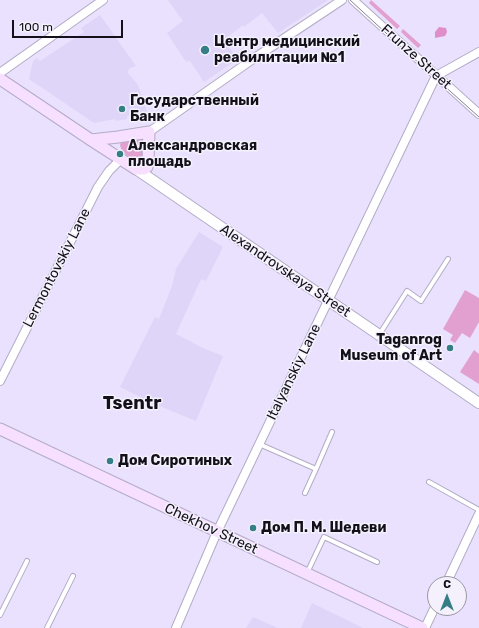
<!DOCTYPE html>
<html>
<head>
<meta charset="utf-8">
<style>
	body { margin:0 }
	#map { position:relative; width:479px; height:628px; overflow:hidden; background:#e9e1fd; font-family:Rubik,sans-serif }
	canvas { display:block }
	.north { position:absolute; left:427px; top:576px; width:40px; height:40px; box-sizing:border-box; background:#f4f1fd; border:1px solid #9a97a2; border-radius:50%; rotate:0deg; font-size:11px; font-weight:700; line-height:16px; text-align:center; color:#131019 }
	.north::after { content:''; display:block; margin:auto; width:14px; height:18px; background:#367e85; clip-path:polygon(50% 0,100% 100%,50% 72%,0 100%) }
	.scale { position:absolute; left:12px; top:20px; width:111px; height:18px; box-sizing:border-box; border:2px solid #131019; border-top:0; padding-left:5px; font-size:12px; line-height:14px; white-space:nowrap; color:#131019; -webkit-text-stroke:3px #f4f1fd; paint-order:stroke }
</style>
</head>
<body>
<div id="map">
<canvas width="479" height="628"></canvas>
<div class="north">С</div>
<div class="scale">100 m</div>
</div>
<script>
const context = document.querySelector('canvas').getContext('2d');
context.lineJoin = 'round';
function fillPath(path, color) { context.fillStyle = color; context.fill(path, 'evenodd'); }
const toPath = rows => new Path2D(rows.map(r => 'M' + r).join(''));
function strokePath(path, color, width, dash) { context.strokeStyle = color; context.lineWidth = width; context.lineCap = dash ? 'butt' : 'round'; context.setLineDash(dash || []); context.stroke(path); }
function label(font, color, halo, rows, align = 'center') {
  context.font = font + ' Rubik,sans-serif'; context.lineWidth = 3; context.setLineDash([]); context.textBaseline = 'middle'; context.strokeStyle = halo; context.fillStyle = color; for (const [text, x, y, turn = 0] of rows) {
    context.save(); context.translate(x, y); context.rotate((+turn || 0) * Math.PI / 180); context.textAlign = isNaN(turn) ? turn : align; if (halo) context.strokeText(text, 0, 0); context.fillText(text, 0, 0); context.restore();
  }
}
fillPath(toPath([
	[168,0,328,0,278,33,262,13,244,27,243,25,224,40,238,59,204,82,190,61,186,62,167,33,183,21],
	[100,15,136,66,130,68,127,72,138,85,147,112,127,116,127,119,116,121,115,119,94,123,29,79,33,61,37,58,40,61,84,32,81,28],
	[199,232,223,247,206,281,201,279,176,334,203,348,223,356,196,421,152,403,120,387,155,317,159,319,172,286,176,269],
	[312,603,363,628,301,628],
	[253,617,278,628,246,628]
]), '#dfd5f8');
fillPath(toPath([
	[371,0,400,26,397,29,369,3],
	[403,29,421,45,418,48,401,32],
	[141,137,144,141,143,156,143,159,141,161,136,161,122,152,120,145,121,142,124,140],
	[465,290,479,298,479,322,470,338,462,333,455,343,450,340,453,335,443,329],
	[474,350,479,354,479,384,460,372]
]), '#e2a0d0');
fillPath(toPath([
	[439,27,446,28,447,32,445,36,435,38,435,32]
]), '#df8eca');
const service = toPath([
	[379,335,407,291,421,301,448,259],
	[259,444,316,469,332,432],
	[429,482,479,510],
	[305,493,316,469],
	[307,573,324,537,377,562],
	[0,615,27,561],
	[47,628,73,576]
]);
const minor = toPath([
	[353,0,479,114],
	[0,73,103,0],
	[149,132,253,59,342,0],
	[0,381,98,187,109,171,121,159],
	[446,584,479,514],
	[176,628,217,532,436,76,479,52],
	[425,628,435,607]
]);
const tertiary = toPath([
	[136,169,479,403]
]);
const secondary = toPath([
	[0,79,91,140,136,169,144,169,147,167,148,162,149,132,118,137,91,140],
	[0,429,422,628]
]);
strokePath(service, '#b3acc6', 6);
strokePath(minor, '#b3acc6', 10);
strokePath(tertiary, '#b3acc6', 12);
strokePath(secondary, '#b3acc6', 13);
strokePath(service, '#fff', 4);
strokePath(minor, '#fff', 8);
strokePath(tertiary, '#fff', 10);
strokePath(secondary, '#f7dfff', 11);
strokePath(toPath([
	[350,0,422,66,479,117]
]), '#868094', 1);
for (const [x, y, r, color] of [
	[205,50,5,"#367e85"],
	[122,109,4,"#367e85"],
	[120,154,4,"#367e85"],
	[450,348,4,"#367e85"],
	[110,461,4,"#367e85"],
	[253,528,4,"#367e85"]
]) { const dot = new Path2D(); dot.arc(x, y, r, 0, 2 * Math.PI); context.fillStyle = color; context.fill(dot); strokePath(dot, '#f4f1fd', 1.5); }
label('bold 14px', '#131019', '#f4f1fd', [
	["Центр медицинский",214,42],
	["реабилитации №1",214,58],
	["Государственный",130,101],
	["Банк",130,117],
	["Александровская",128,146],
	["площадь",128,162],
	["Taganrog",442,340,"right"],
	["Museum of Art",442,356,"right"],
	["Дом Сиротиных",118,461],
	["Дом П. М. Шедеви",261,528]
], 'left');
label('14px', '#131019', '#f4f1fd', [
	["Frunze Street",416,57,42],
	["Lermontovskiy Lane",57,268,-63],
	["Alexandrovskaya Street",285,271,34],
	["Italyanskiy Lane",294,372,-64],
	["Chekhov Street",211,529,25]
]);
label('bold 18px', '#131019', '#f4f1fd', [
	["Tsentr",132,404]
]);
</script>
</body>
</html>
